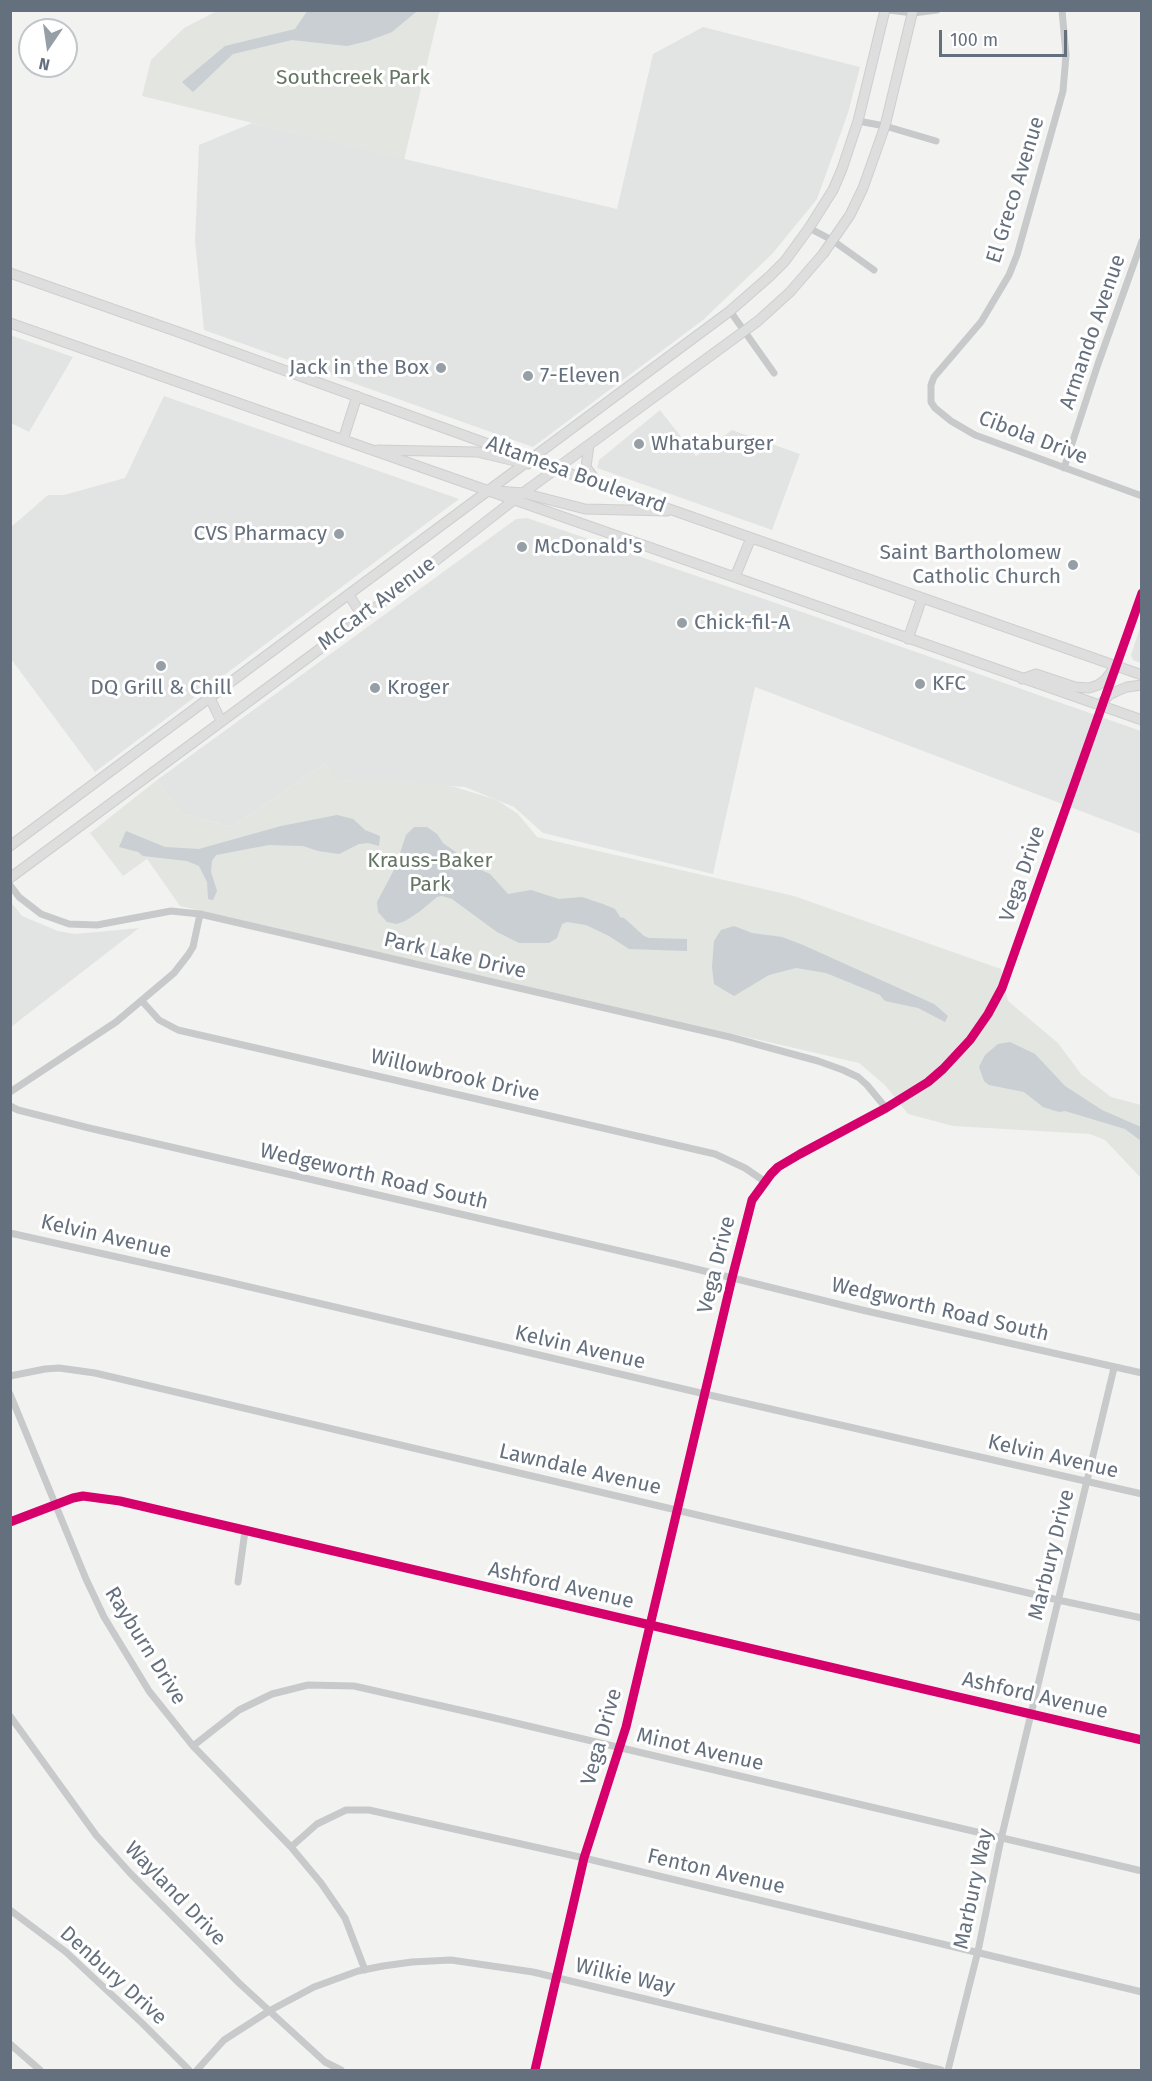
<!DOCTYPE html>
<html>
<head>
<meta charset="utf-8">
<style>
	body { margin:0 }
	#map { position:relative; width:1152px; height:2081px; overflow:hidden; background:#f2f3f1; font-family:"Fira Sans",sans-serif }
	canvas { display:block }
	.frame { position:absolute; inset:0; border:12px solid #65707e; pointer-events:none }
	.north { position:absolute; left:18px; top:18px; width:60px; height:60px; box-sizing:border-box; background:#fff; border:2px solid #c1c6cb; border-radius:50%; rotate:193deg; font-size:16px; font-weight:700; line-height:24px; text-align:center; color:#65707e }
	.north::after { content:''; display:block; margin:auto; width:21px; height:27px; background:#969ea6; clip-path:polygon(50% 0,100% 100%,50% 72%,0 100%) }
	.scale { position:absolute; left:939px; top:30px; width:128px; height:27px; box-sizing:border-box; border:3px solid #65707e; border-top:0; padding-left:8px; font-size:18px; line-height:21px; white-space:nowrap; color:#65707e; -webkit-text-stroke:4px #fff; paint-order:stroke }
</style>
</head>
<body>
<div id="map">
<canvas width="1152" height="2081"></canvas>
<div class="frame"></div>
<div class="north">N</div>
<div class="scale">100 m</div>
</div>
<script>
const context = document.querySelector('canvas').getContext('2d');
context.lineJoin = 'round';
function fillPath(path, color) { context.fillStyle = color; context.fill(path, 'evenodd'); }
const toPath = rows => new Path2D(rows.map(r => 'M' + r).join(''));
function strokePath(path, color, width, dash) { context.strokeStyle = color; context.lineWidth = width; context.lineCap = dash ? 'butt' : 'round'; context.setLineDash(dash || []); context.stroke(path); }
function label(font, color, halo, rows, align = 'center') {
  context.font = font + ' "Fira Sans",sans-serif'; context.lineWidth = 6; context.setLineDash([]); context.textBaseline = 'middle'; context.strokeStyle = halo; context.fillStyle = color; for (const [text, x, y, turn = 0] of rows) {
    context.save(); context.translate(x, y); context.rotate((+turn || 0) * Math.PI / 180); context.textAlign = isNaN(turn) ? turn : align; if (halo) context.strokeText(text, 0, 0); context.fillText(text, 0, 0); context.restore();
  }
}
fillPath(toPath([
	[703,27,860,67,848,113,817,199,773,253,703,320,533,447,204,330,195,241,199,145,252,123,617,209,653,54],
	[10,335,73,357,29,432,11,423],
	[164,396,459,499,95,772,11,659,11,527,48,495,64,495,125,478],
	[660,410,696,456,732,430,800,454,772,530,597,468,599,460],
	[527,518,805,613,1141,731,1141,834,755,687,713,874,543,833,514,807,465,787,338,780,325,763,232,827,182,814,157,780,516,519],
	[1141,625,1142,663,1141,663,1133,660,1131,655],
	[11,902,22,916,58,931,75,934,139,928,11,1027]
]), '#e2e4e4');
fillPath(toPath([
	[217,11,444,11,439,13,404,160,142,96,151,60,184,28],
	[325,763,339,780,426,783,455,787,497,800,518,814,537,837,794,896,1001,969,1008,1001,1058,1043,1081,1074,1111,1097,1141,1105,1141,1178,1105,1140,1090,1134,953,1126,908,1114,885,1085,859,1063,180,906,147,859,123,876,90,833,157,780,182,814,232,827]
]), '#e2e5e0');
fillPath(toPath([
	[308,10,417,11,392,32,368,41,347,46,292,40,233,54,193,92,182,82,225,46,295,29],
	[337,815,353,819,365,830,380,836,379,846,368,843,359,844,339,854,318,851,303,846,269,845,216,855,212,861,211,872,217,891,213,900,208,899,207,882,199,866,187,861,143,856,138,852,119,847,126,831,165,847,199,849,281,826],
	[414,827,427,827,437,834,443,843,479,869,490,874,508,894,531,890,559,899,582,897,603,904,615,909,620,917,624,918,644,936,649,938,687,939,687,951,629,949,609,936,586,925,567,922,562,924,557,938,549,943,519,943,497,932,452,899,442,896,437,897,419,912,405,921,397,924,387,922,378,912,377,902,395,868,406,835],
	[734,926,752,933,782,937,803,945,934,1004,948,1016,945,1022,918,1008,885,1001,880,995,826,973,796,968,769,975,734,996,714,984,712,967,714,941,721,930],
	[1010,1042,1035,1054,1065,1086,1102,1110,1141,1127,1141,1141,1125,1129,1065,1111,1059,1112,1043,1107,1024,1092,989,1085,984,1081,979,1067,985,1055,998,1044]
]), '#c9cfd2');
const secondary = toPath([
	[10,273,181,333,635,497,1142,675],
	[10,323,1142,720],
	[343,440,357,396],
	[589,445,586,467,596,481],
	[378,450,477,452,528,464],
	[497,491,523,493,585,509,667,511],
	[735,577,751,538],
	[349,595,363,617],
	[908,639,922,598],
	[1022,679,1036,674,1075,687,1089,688,1098,685,1105,680,1116,666],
	[210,698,221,721],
	[1100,705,1109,695,1117,691,1127,687,1142,685],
	[10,846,730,311,770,276,785,261,809,228,833,190,842,169,858,121,885,10],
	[10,878,363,617,523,493,758,321,790,292,823,254,850,215,863,188,885,126,913,10]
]);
strokePath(secondary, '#cecfcf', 11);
strokePath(toPath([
	[889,10,913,13,937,10],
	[1062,10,1066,55,1063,91,1017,255,1009,275,981,322,934,377,931,385,931,402,935,408,951,421,975,435,1142,496],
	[858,121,885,126,936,141],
	[809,228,832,240,874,270],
	[730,311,774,373],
	[1064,468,1098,364,1142,241],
	[10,885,19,897,41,914,69,924,97,925,171,911,200,914,730,1037,818,1061,843,1070,858,1077,867,1085,886,1108],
	[142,1001,159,1020,178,1030,715,1154,745,1168,764,1181],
	[10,1092,116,1022,174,973,188,955,193,947,200,914],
	[10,1106,18,1110,89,1128,676,1264,862,1310,1142,1373],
	[10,1233,220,1280,705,1394,1142,1494],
	[10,1376,45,1369,59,1368,95,1373,1058,1600,1142,1618],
	[10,1394,86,1579,104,1617,149,1691,193,1746,291,1847,321,1883,345,1918,365,1970],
	[10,1522,73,1498,83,1496,120,1501,1142,1740],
	[238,1582,245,1531],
	[10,1716,96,1835,130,1873,239,1983,325,2062,341,2070],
	[193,1746,239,1710,272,1694,308,1685,354,1686,486,1716,1142,1871],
	[291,1847,317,1824,346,1810,369,1810,584,1858,1142,1992],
	[10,1910,66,1952,142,2023,189,2070],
	[10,2044,40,2070],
	[197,2070,224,2040,269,2011,314,1987,358,1971,383,1966,412,1962,451,1960,533,1972,941,2070],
	[535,2070,584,1858,626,1727,732,1278,752,1200,771,1174,778,1167,800,1154,886,1108,928,1082,943,1069,970,1040,988,1014,1002,988,1142,593],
	[948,2070,978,1951,1001,1839,1114,1368]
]), '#c8c9ca', 7);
strokePath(secondary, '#dedede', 9);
strokePath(toPath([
	[10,1522,73,1498,83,1496,120,1501,1142,1740],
	[535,2070,584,1858,626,1727,732,1278,752,1200,771,1174,778,1167,800,1154,886,1108,928,1082,943,1069,970,1040,988,1014,1002,988,1142,593]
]), '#d6006c', 9);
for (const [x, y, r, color] of [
	[441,368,6,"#969ea6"],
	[528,376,6,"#969ea6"],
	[639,444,6,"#969ea6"],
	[339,534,6,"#969ea6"],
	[522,547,6,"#969ea6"],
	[1073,565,6,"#969ea6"],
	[682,623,6,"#969ea6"],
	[161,666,6,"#969ea6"],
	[920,684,6,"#969ea6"],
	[375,688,6,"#969ea6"]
]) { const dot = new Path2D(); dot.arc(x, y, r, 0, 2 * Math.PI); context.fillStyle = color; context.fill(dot); strokePath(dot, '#fff', 2); }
label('21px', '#657664', '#fff', [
	["Southcreek Park",353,78],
	["Krauss-Baker",430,861],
	["Park",430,885]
]);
label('21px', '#65707e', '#fff', [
	["El Greco Avenue",1016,190,-73],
	["Armando Avenue",1093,332,-71],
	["Cibola Drive",1033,438,21],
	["Altamesa Boulevard",576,475,20],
	["McCart Avenue",377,604,-37],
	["Vega Drive",1023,874,-71],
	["Park Lake Drive",455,956,13],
	["Willowbrook Drive",455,1076,13],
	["Wedgeworth Road South",374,1177,13],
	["Kelvin Avenue",106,1237,13],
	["Vega Drive",717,1265,-76],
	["Wedgworth Road South",940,1310,13],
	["Kelvin Avenue",580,1348,13],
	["Kelvin Avenue",1053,1457,13],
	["Lawndale Avenue",580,1470,13],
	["Marbury Drive",1052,1555,-76],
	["Ashford Avenue",561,1586,13],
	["Rayburn Drive",145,1646,58],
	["Ashford Avenue",1035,1696,13],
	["Vega Drive",602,1737,-74],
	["Minot Avenue",700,1750,13],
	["Fenton Avenue",716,1872,13],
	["Marbury Way",974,1889,-78],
	["Wayland Drive",175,1894,46],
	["Denbury Drive",113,1976,42],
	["Wilkie Way",625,1977,13]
]);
label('21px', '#65707e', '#fff', [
	["Jack in the Box",429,368,"right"],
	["7-Eleven",540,376],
	["Whataburger",651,444],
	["CVS Pharmacy",327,534,"right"],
	["McDonald's",534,547],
	["Saint Bartholomew",1061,553,"right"],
	["Catholic Church",1061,577,"right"],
	["Chick-fil-A",694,623],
	["KFC",932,684],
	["DQ Grill & Chill",161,688,"center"],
	["Kroger",387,688]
], 'left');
</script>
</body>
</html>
